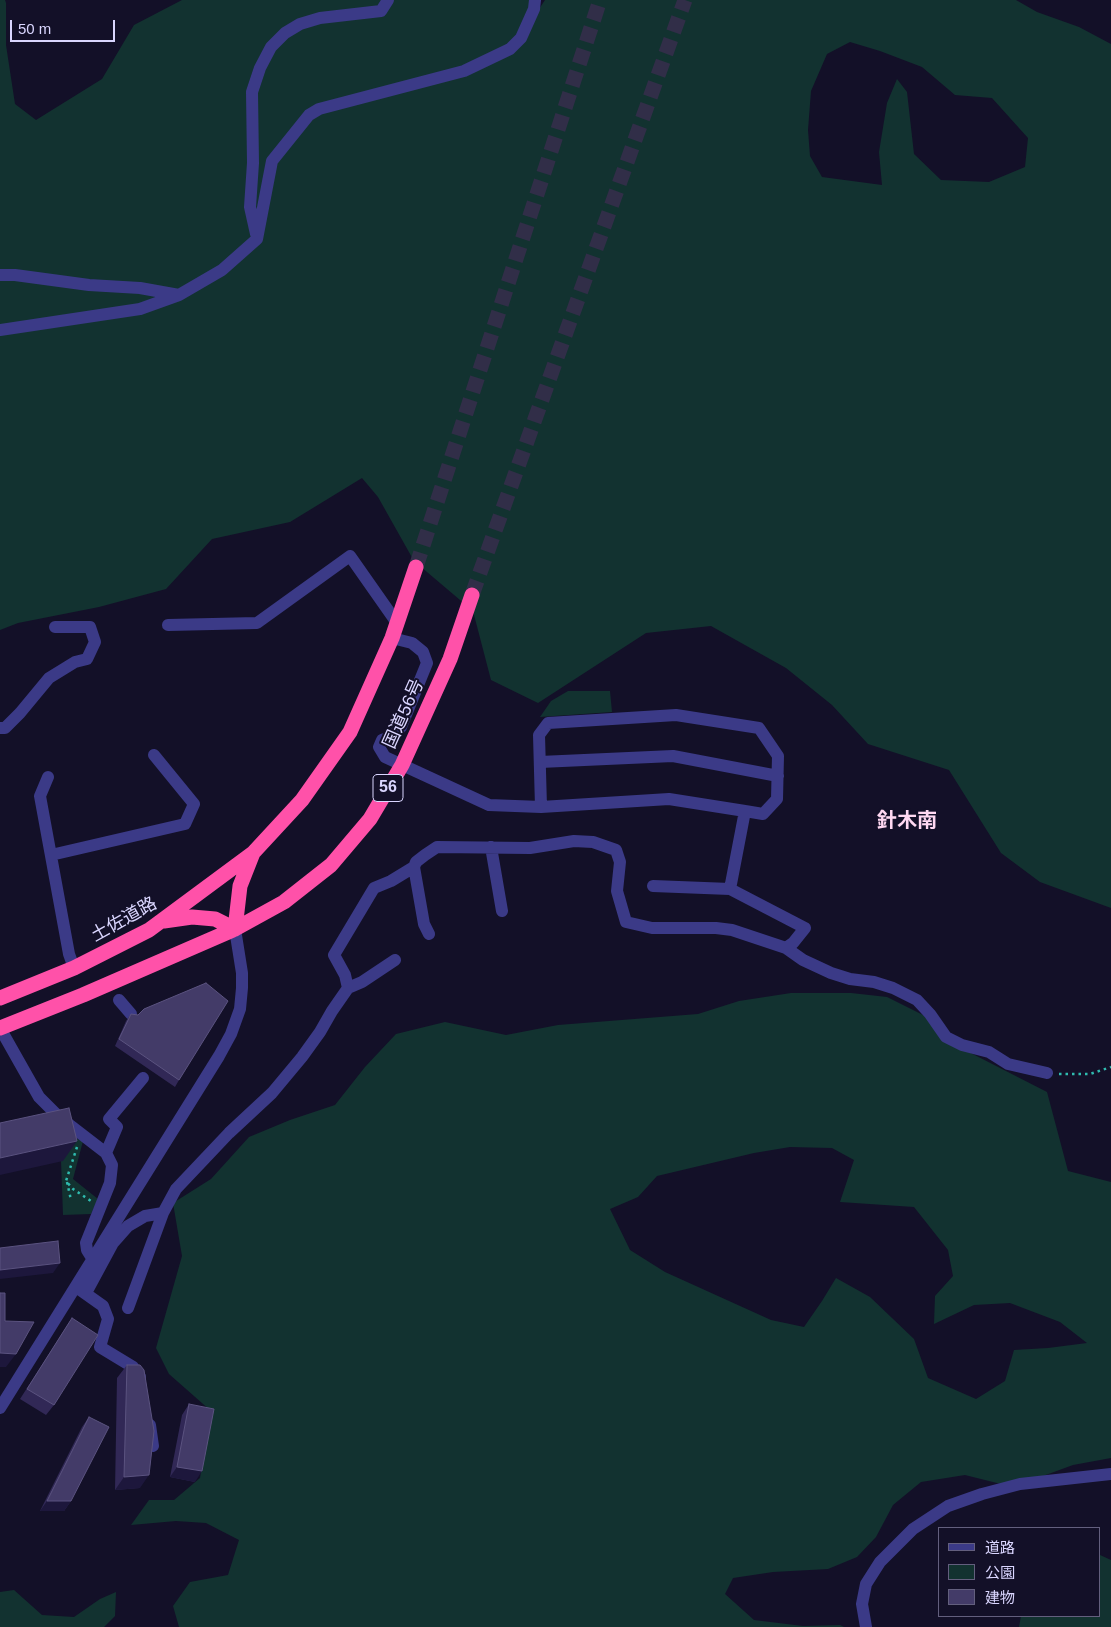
<!DOCTYPE html>
<html>
<head>
<meta charset="utf-8">
<style>
	body { margin:0 }
	#map { position:relative; width:1111px; height:1627px; overflow:hidden; background:#131028; font-family:Arial,"Noto Sans JP",sans-serif }
	canvas { display:block }
	.legend { position:absolute; left:938px; top:1527px; width:162px; height:90px; box-sizing:border-box; background:#131028; border:1px solid #635f7e; margin:0; padding:6px 9px; list-style:none; font-size:15px; color:#dad6ff }
	.legend li { display:flex; align-items:center; gap:10px; height:25px }
	.legend b { width:25px; border:1px solid #635f7e }
	.scale { position:absolute; left:10px; top:20px; width:105px; height:22px; box-sizing:border-box; border:2px solid #dad6ff; border-top:0; padding-left:6px; font-size:15px; line-height:18px; white-space:nowrap; color:#dad6ff; -webkit-text-stroke:4px #131028; paint-order:stroke }
</style>
</head>
<body>
<div id="map">
<canvas width="1111" height="1627"></canvas>
<ul class="legend">
<li><b style="height:6px;background:#3b3a87"></b>道路</li>
<li><b style="height:14px;background:#123230"></b>公園</li>
<li><b style="height:14px;background:#433b68"></b>建物</li>
</ul>
<div class="scale">50 m</div>
</div>
<script>
const context = document.querySelector('canvas').getContext('2d');
context.lineJoin = 'round';
function fillPath(path, color) { context.fillStyle = color; context.fill(path, 'evenodd'); }
const toPath = rows => new Path2D(rows.map(r => 'M' + r).join(''));
function strokePath(path, color, width, dash) { context.strokeStyle = color; context.lineWidth = width; context.lineCap = dash ? 'butt' : 'round'; context.setLineDash(dash || []); context.stroke(path); }
function label(font, color, halo, rows, align = 'center') {
  context.font = font + ' Arial,"Noto Sans JP",sans-serif'; context.lineWidth = 4; context.setLineDash([]); context.textBaseline = 'middle'; context.strokeStyle = halo; context.fillStyle = color; for (const [text, x, y, turn = 0] of rows) {
    context.save(); context.translate(x, y); context.rotate((+turn || 0) * Math.PI / 180); context.textAlign = isNaN(turn) ? turn : align; if (halo) context.strokeText(text, 0, 0); context.fillText(text, 0, 0); context.restore();
  }
}
fillPath(toPath([
	[0,0,5,0,6,3,6,45,15,104,36,120,102,79,134,25,182,0,536,0,539,9,545,0,1016,0,1037,12,1079,27,1111,44,1111,908,1040,882,1001,853,949,770,868,744,832,705,786,668,711,626,646,633,538,703,491,680,473,611,414,561,378,497,362,478,290,522,212,539,166,589,99,607,18,623,0,630],
	[850,42,880,51,922,67,955,95,992,98,1028,138,1025,167,989,182,941,180,914,154,907,92,897,79,887,103,879,152,882,185,822,177,810,156,808,130,811,91,827,54],
	[568,691,610,691,612,712,540,717,551,701],
	[791,993,851,993,887,997,937,1022,959,1047,1047,1092,1068,1171,1111,1182,1111,1458,1073,1465,1013,1487,965,1475,921,1482,893,1505,876,1537,857,1557,828,1569,773,1572,733,1578,725,1594,754,1620,803,1626,840,1625,844,1627,179,1627,173,1606,190,1582,228,1575,239,1540,206,1523,176,1521,131,1525,149,1500,174,1500,200,1478,211,1411,169,1374,156,1348,182,1256,173,1203,211,1179,249,1137,290,1120,335,1105,365,1067,396,1034,445,1022,506,1035,558,1025,698,1014,739,1001],
	[790,1147,832,1148,854,1160,840,1202,914,1207,948,1250,953,1276,935,1296,934,1324,974,1305,1010,1303,1060,1322,1087,1343,1048,1348,1014,1350,1005,1381,976,1399,928,1378,914,1339,870,1297,836,1278,822,1301,804,1327,771,1320,665,1272,630,1250,610,1209,638,1197,657,1176,754,1153],
	[60,1133,83,1141,73,1179,98,1199,91,1214,63,1215],
	[1100,1555,1111,1560,1111,1627,1019,1627,1021,1616,1100,1616],
	[14,1590,42,1615,74,1617,100,1599,116,1592,115,1616,104,1627,0,1627,0,1592]
]), '#123230');
strokePath(toPath([
	[416,567,600,0],
	[472,595,685,0]
]), '#312e48', 15, [15, 8]);
strokePath(toPath([
	[1059,1074,1090,1074,1111,1067],
	[77,1147,66,1181,73,1189,91,1201],
	[67,1182,71,1200]
]), '#2fbbaf', 2.5, [2.5, 4]);
strokePath(toPath([
	[256,234,250,207,253,163,252,92,260,68,271,47,285,33,300,24,320,18,381,11,388,0],
	[0,275,15,275,89,285,140,288,179,295],
	[0,330,140,309,179,295,222,270,257,239,272,161,309,115,319,109,464,71,510,49,521,38,534,9,535,0],
	[168,625,257,623,350,556,397,623],
	[0,728,5,728,20,713,49,678,75,662,87,659,95,642,90,627,55,627],
	[540,762,673,756,778,776],
	[48,777,40,796,69,954,74,968],
	[541,807,539,735,548,723,676,715,759,728,778,756,777,799,763,814,745,811],
	[491,847,502,911],
	[51,855,185,824,194,804,154,755],
	[414,867,424,924,429,934],
	[653,886,730,889],
	[786,948,803,960,831,973,850,979,874,982,893,988,917,1000,930,1014,946,1037,962,1045,989,1052,1008,1064,1047,1073],
	[348,988,362,982,395,960],
	[119,1000,131,1014],
	[0,1028,39,1097,58,1116,106,1153,112,1165,110,1183,86,1243,87,1250,92,1258],
	[106,1153,117,1127,109,1119,143,1078],
	[79,1289,103,1306,108,1319,100,1347,133,1367,140,1377],
	[86,1293,113,1243,128,1226,145,1216,163,1213,176,1189,229,1133,272,1093,302,1057,320,1032,332,1011,348,988,345,975,334,955,374,888,391,881,414,867,416,862,425,855,437,847,530,848,574,841,593,842,616,850,620,862,617,891,626,922,652,928,716,928,732,930,786,948,793,943,805,928,730,889,745,811,669,799,541,807,489,805,385,757,379,747,382,740,393,736,401,727,427,663,423,652,412,643,392,638],
	[128,1308,163,1213],
	[0,1408,219,1056,231,1034,240,1009,242,988,242,973,235,929],
	[150,1425,153,1446],
	[866,1627,862,1604,866,1584,880,1562,913,1529,948,1506,982,1494,1020,1484,1111,1474]
]), '#3b3a87', 12);
strokePath(toPath([
	[164,921,192,917,215,919,235,929],
	[235,929,240,886,253,853],
	[0,998,74,968,149,930,253,853,302,800,350,732,392,638,416,567],
	[0,1028,83,995,235,929,284,902,331,865,370,819,402,765,450,659,472,595]
]), '#ff51a9', 15);
fillPath(toPath([
	[131,1014,179,1080,175,1087,115,1046,126,1021],
	[72,1318,54,1405,46,1415,20,1399],
	[127,1365,140,1488,115,1490,117,1378],
	[189,1404,195,1482,170,1477,182,1415],
	[89,1417,71,1501,64,1511,40,1511,82,1427]
]), '#312856');
fillPath(toPath([
	[77,1141,63,1161,0,1175,0,1158],
	[60,1263,53,1273,0,1279,0,1270],
	[0,1353,16,1354,6,1367,0,1367],
	[177,1467,202,1471,195,1482,170,1477],
	[149,1475,140,1488,115,1490,124,1477],
	[47,1501,71,1501,64,1511,40,1511]
]), '#1d173c');
const building = toPath([
	[206,983,228,1001,179,1080,119,1039,131,1014,138,1015,144,1009,206,983],
	[69,1108,77,1141,0,1158,0,1123,69,1108],
	[58,1241,60,1263,0,1270,0,1248,58,1241],
	[0,1293,5,1293,5,1321,34,1322,16,1354,0,1353,0,1293],
	[72,1318,98,1335,54,1405,27,1389,72,1318],
	[127,1365,140,1365,144,1370,154,1431,149,1475,124,1477,127,1365],
	[189,1404,214,1409,202,1471,177,1467,189,1404],
	[89,1417,109,1427,71,1501,47,1501,89,1417]
]);
fillPath(building, '#433b68');
strokePath(building, '#5b5380', 1);
for (const [x, y, w] of [
	[388,788,30]
]) { const box = new Path2D(); box.roundRect(x - w / 2, y - 13.5, w, 27, 4); context.fillStyle = '#131028'; context.fill(box); strokePath(box, '#dad6ff', 1); }
label('bold 16px', '#dad6ff', null, [
	["56",388,788]
]);
label('18px', '#dad6ff', '#131028', [
	["国道56号",404,714,-66],
	["土佐道路",124,920,-29]
]);
label('bold 20px', '#ffd8f2', '#131028', [
	["針木南",907,821]
]);
</script>
</body>
</html>
